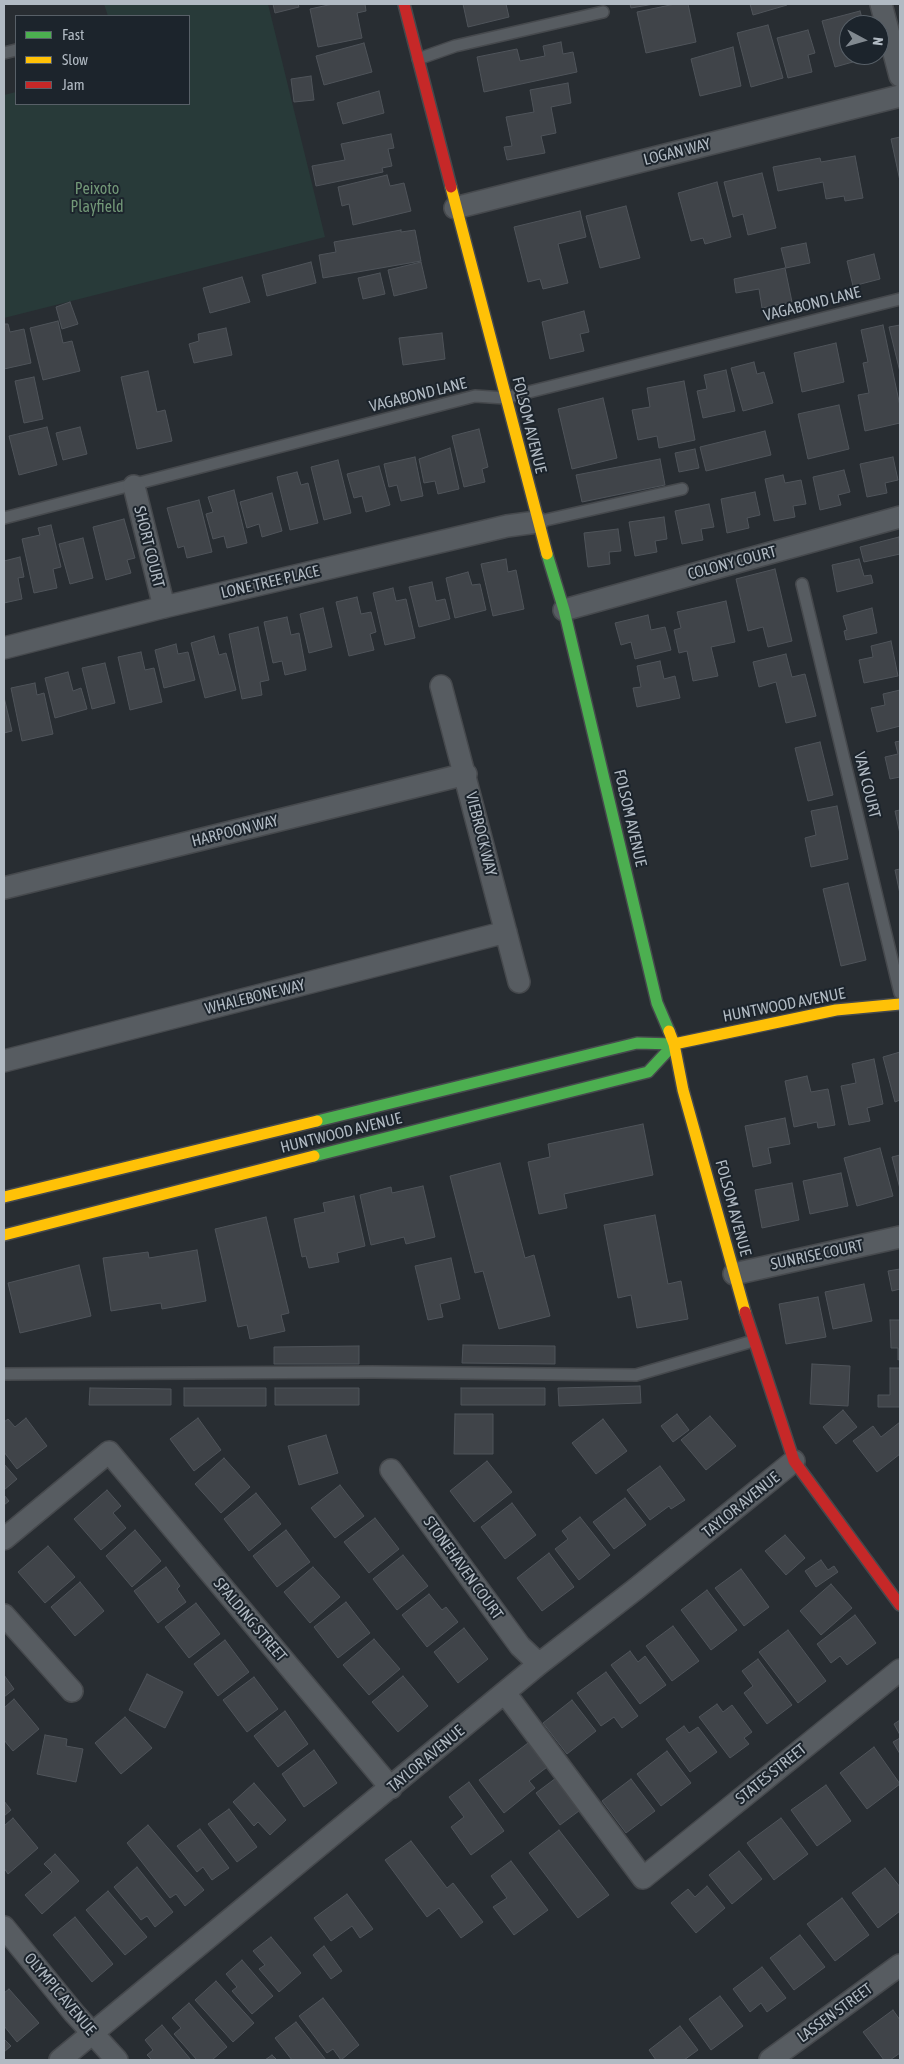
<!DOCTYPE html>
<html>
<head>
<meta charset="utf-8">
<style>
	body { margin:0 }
	#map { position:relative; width:904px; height:2064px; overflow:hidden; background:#282d32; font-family:"Asap Condensed",sans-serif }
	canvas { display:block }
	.frame { position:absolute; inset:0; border:5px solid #b1bac3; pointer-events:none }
	.legend { position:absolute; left:15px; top:15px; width:175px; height:90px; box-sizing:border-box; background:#1c242c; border:1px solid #586068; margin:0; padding:6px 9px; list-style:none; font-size:15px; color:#b1bac3 }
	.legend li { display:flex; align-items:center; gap:10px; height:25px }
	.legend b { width:25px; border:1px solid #586068 }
	.north { position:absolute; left:839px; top:15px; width:50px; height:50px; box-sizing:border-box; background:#1c242c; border:1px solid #586068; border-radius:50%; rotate:96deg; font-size:14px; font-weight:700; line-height:20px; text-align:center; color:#b1bac3 }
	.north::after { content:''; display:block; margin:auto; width:18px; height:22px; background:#818990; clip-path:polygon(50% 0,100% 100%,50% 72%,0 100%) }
</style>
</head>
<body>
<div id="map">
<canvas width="904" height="2064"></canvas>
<div class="frame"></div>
<ul class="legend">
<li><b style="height:6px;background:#4caf50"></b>Fast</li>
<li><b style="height:6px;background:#ffc107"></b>Slow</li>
<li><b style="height:6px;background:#c62828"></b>Jam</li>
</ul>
<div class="north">N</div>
</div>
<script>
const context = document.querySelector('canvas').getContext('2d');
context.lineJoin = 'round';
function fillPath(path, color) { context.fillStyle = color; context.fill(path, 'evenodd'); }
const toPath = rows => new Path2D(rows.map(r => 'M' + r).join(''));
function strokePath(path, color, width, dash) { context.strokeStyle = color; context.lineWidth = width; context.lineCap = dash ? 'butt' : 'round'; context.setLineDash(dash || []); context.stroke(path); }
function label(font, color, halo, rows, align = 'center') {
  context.font = font + ' "Asap Condensed",sans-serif'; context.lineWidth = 4; context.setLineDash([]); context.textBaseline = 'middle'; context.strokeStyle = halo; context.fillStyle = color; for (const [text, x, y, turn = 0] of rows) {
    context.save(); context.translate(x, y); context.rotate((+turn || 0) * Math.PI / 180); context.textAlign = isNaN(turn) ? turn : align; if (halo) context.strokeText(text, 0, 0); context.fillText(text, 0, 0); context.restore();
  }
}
fillPath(toPath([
	[104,4,268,4,325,237,4,318,4,95,16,92,16,104,189,104,189,16,108,16]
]), '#283a39');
const building = toPath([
	[273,4,298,4,299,7,275,13,273,4],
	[333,4,365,4,366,11,357,13,362,38,318,47,310,9,333,4],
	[463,4,506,4,509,17,468,27,463,4],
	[630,4,654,4,631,8,630,4],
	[675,4,688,4,696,42,646,53,637,12,675,4],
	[750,4,787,4,787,5,753,15,750,4],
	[860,11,864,25,849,25,849,55,858,55,860,60,835,67,822,21,860,11],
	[768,25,783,78,751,87,737,33,768,25],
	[808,30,815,53,808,55,812,72,788,78,777,38,808,30],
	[561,42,563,54,573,52,577,72,484,92,477,57,517,49,520,61,545,56,543,46,561,42],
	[364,43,372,72,324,85,316,56,364,43],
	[733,47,741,86,700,96,691,59,733,47],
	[311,76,314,100,294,102,291,79,311,76],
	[568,83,571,103,551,107,556,133,541,136,545,153,507,160,504,147,512,146,506,117,534,112,530,90,568,83],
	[379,91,384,113,343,124,337,103,379,91],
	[391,134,394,148,388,149,392,166,382,168,383,172,316,186,312,166,345,160,341,144,391,134],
	[900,137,900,181,891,139,900,137],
	[855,156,863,198,845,201,844,196,826,199,823,182,778,191,773,167,820,158,821,162,855,156],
	[762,173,776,228,748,235,743,214,733,217,724,182,762,173],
	[387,175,390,186,404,183,411,211,353,225,349,204,342,206,338,187,387,175],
	[717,182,731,237,705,244,703,238,691,241,678,193,717,182],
	[626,206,640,258,600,268,586,216,626,206],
	[580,211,586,237,558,244,568,283,543,289,540,279,528,282,514,227,580,211],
	[401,230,401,232,415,230,421,261,323,278,319,255,336,252,334,242,401,230],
	[806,243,810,263,786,268,781,248,806,243],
	[874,254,880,279,853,286,847,261,874,254],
	[311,262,316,283,267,296,262,275,311,262],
	[421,262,427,288,394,296,388,270,421,262],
	[785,268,792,302,762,308,759,289,736,293,734,279,785,268],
	[380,273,385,294,363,299,358,278,380,273],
	[242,277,250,302,210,313,203,288,242,277],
	[70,302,78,324,62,329,56,307,70,302],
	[584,311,589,332,580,334,584,351,550,359,542,322,584,311],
	[58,321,63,343,72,341,80,371,43,380,30,328,58,321],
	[4,324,8,324,10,332,24,329,31,363,4,369,4,324],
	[883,325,900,406,900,423,865,431,858,395,869,393,863,363,868,362,861,330,883,325],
	[900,325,900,372,889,327,900,325],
	[226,328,232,355,194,363,189,344,199,341,198,334,226,328],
	[442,333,445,359,403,365,399,338,442,333],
	[836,343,844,382,802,392,794,353,836,343],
	[754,362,757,374,764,372,773,403,743,411,731,368,754,362],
	[726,370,735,411,703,418,697,391,707,389,704,375,726,370],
	[148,371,157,412,165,410,172,441,137,449,121,377,148,371],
	[34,377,43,419,24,423,15,381,34,377],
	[684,381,695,440,659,448,657,436,638,440,632,410,650,407,647,388,684,381],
	[603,398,617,458,572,469,558,409,603,398],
	[839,405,849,449,808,459,798,414,839,405],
	[47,427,57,465,19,475,9,436,47,427],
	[80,427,87,454,63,460,56,433,80,427],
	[479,429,488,467,482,469,485,482,464,487,452,436,479,429],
	[765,431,771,455,706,471,700,447,765,431],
	[450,448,459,489,438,494,435,481,424,483,419,459,450,448],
	[695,449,699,468,679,472,675,453,695,449],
	[415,457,423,496,401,501,397,485,389,487,384,464,415,457],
	[893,457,898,480,885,483,887,493,867,497,860,464,893,457],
	[660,459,665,485,582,502,576,475,660,459],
	[338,460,351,513,324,520,311,467,338,460],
	[379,466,390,505,366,512,362,496,354,498,347,474,379,466],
	[844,470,850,492,838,495,841,505,820,510,813,477,844,470],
	[297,472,301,485,308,483,318,523,290,530,277,477,297,472],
	[783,475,785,483,801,480,806,504,793,506,795,517,774,521,765,479,783,475],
	[234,490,247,543,227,548,224,536,213,539,206,514,213,512,208,497,234,490],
	[755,492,760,515,747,518,749,528,727,533,721,499,755,492],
	[272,493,282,531,262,537,259,524,247,528,240,502,272,493],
	[199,500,212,552,187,558,184,546,178,548,167,508,199,500],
	[709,504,714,527,701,529,703,540,682,544,675,511,709,504],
	[664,517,667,539,655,541,657,552,635,556,629,522,664,517],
	[124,519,135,558,127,560,131,573,106,580,93,527,124,519],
	[51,525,61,567,53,569,57,588,34,593,22,539,40,535,38,528,51,525],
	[618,529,621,551,609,552,610,564,588,567,584,533,618,529],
	[899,537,900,554,864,562,860,547,899,537],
	[83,538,93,578,70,584,59,544,83,538],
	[20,557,24,577,18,578,22,599,4,603,4,561,20,557],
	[506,559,508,572,516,570,524,609,493,616,481,564,506,559],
	[859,559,864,576,871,575,873,583,837,592,832,565,859,559],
	[775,569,792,641,768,647,763,627,748,631,736,579,775,569],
	[468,572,472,585,480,584,486,610,455,618,446,578,468,572],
	[432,582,436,601,445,599,450,619,419,627,409,587,432,582],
	[393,588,396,601,406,599,415,638,385,645,373,593,393,588],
	[357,597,361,614,371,612,376,632,370,634,374,650,349,656,336,602,357,597],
	[726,601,735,642,711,647,718,676,693,681,687,651,679,653,674,630,681,628,677,612,726,601],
	[323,608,332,647,309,653,300,614,323,608],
	[872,608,877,633,846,640,844,631,847,630,843,616,872,608],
	[648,615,651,630,665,627,671,650,635,659,631,642,621,645,615,623,648,615],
	[287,617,291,635,299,633,306,670,285,675,282,661,273,663,264,622,287,617],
	[258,627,269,680,260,682,262,695,242,699,229,634,258,627],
	[214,636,219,655,226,653,236,690,205,698,191,643,214,636],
	[891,641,898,676,864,683,859,660,873,657,871,646,891,641],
	[176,644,178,654,188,652,195,680,164,688,155,650,176,644],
	[141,652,145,670,154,668,162,702,130,710,118,657,141,652],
	[786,654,792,677,805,674,816,716,786,723,776,682,759,687,753,662,786,654],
	[660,661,664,679,675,676,680,698,637,707,633,688,641,687,637,666,660,661],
	[105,663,115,703,92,709,82,668,105,663],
	[68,672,73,691,81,688,87,709,55,718,45,678,68,672],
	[35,683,37,695,44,693,53,734,22,741,11,688,35,683],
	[900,690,900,726,877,732,871,708,885,705,883,694,900,690],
	[4,697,12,731,4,733,4,697],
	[900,741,900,777,890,779,885,757,898,754,895,742,900,741],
	[820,742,833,795,808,801,795,748,820,742],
	[837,806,848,859,811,867,805,838,816,835,811,811,837,806],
	[900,810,900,834,895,811,900,810],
	[900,869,900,894,895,870,900,869],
	[848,883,866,960,841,966,823,889,848,883],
	[900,1052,900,1100,895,1102,883,1057,900,1052],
	[874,1059,883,1104,867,1108,870,1121,849,1125,841,1086,856,1083,852,1064,874,1059],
	[807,1076,811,1092,828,1089,835,1125,818,1128,817,1122,794,1127,785,1081,807,1076],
	[785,1118,790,1144,768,1148,771,1163,753,1167,745,1126,785,1118],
	[643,1124,653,1175,564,1194,567,1208,539,1214,528,1162,550,1157,548,1144,643,1124],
	[880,1148,893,1196,857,1206,844,1158,880,1148],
	[900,1155,900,1189,892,1157,900,1155],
	[500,1163,525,1258,534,1255,550,1316,499,1329,483,1271,475,1273,450,1176,500,1163],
	[841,1173,848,1206,810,1214,803,1181,841,1173],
	[792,1183,799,1220,762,1228,755,1190,792,1183],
	[423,1186,435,1237,406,1244,404,1237,371,1245,360,1195,391,1187,392,1193,423,1186],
	[354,1196,365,1246,337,1253,339,1262,309,1268,306,1256,302,1257,294,1219,325,1212,323,1203,354,1196],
	[655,1215,668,1284,681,1281,688,1319,637,1328,631,1295,618,1298,604,1225,655,1215],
	[266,1217,289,1313,281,1315,285,1331,250,1339,247,1325,238,1327,215,1229,266,1217],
	[197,1250,206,1301,162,1309,161,1303,111,1311,103,1258,148,1252,149,1258,197,1250],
	[451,1258,460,1299,440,1304,443,1317,428,1320,415,1266,451,1258],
	[79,1265,91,1316,20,1333,8,1283,79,1265],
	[900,1269,900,1289,892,1291,888,1271,900,1269],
	[864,1284,872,1321,833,1329,825,1292,864,1284],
	[818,1297,826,1337,786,1344,779,1304,818,1297],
	[890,1320,900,1320,900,1359,898,1360,898,1348,891,1348,890,1320],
	[463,1345,555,1346,555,1364,462,1363,463,1345],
	[359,1346,359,1364,274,1364,274,1347,359,1346],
	[812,1364,850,1366,848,1406,810,1404,812,1364],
	[890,1368,900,1368,900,1407,878,1407,878,1395,890,1395,890,1368],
	[640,1386,641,1403,559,1406,558,1388,640,1386],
	[90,1388,171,1389,171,1405,89,1405,90,1388],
	[184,1388,266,1388,266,1406,184,1406,184,1388],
	[275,1388,359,1388,359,1405,275,1405,275,1388],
	[461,1388,545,1388,545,1405,461,1405,461,1388],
	[843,1410,857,1427,836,1444,823,1427,843,1410],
	[455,1414,493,1414,493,1454,454,1454,455,1414],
	[677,1414,689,1430,673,1442,661,1426,677,1414],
	[710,1416,736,1446,706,1470,681,1440,710,1416],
	[26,1418,47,1446,17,1469,4,1452,4,1422,8,1419,15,1427,26,1418],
	[198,1418,221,1450,194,1471,170,1439,198,1418],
	[603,1419,627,1451,596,1474,572,1443,603,1419],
	[900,1422,900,1454,877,1472,853,1441,873,1426,881,1437,900,1422],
	[326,1435,338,1473,299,1485,288,1446,326,1435],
	[224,1458,250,1487,221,1513,195,1484,224,1458],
	[487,1461,512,1492,474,1522,450,1491,487,1461],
	[4,1464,17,1479,4,1490,4,1464],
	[660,1466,685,1500,671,1509,669,1506,650,1520,627,1490,660,1466],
	[340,1485,364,1516,335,1538,311,1508,340,1485],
	[107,1490,121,1506,113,1513,126,1528,101,1550,74,1519,107,1490],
	[256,1493,281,1524,249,1551,224,1519,256,1493],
	[4,1495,9,1501,4,1505,4,1495],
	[625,1498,646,1525,614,1549,593,1522,625,1498],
	[512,1503,536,1535,505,1559,481,1527,512,1503],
	[580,1517,610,1555,579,1580,555,1549,568,1539,562,1531,580,1517],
	[375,1518,399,1549,369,1573,344,1542,375,1518],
	[135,1530,161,1561,132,1587,106,1556,135,1530],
	[286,1530,310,1562,277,1587,253,1556,286,1530],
	[785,1535,805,1558,786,1575,765,1551,785,1535],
	[48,1546,75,1577,45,1603,18,1572,48,1546],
	[549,1553,574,1587,542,1611,517,1578,549,1553],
	[403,1555,428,1586,397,1610,373,1579,403,1555],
	[821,1560,828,1570,834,1566,838,1572,816,1587,805,1571,821,1560],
	[166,1567,180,1586,177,1589,186,1602,158,1623,134,1591,166,1567],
	[313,1567,340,1597,310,1623,284,1592,313,1567],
	[741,1569,769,1607,744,1626,715,1588,741,1569],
	[80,1582,104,1611,75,1636,51,1607,80,1582],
	[831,1584,852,1608,821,1635,800,1611,831,1584],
	[707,1590,737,1630,711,1650,681,1610,707,1590],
	[429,1594,442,1610,446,1607,458,1622,427,1647,402,1615,429,1594],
	[346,1602,370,1633,338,1658,314,1627,346,1602],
	[196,1603,220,1634,189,1658,165,1627,196,1603],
	[855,1615,876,1643,847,1665,840,1656,831,1663,817,1644,855,1615],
	[673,1626,699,1661,672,1681,646,1646,673,1626],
	[464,1628,488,1659,458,1683,434,1652,464,1628],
	[788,1630,826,1681,798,1703,759,1652,788,1630],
	[374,1639,400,1669,369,1695,343,1665,374,1639],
	[225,1640,249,1672,218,1696,194,1664,225,1640],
	[630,1651,638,1662,645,1656,666,1685,640,1704,611,1665,630,1651],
	[758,1659,792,1705,767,1724,744,1693,753,1686,742,1671,758,1659],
	[606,1672,638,1716,622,1728,614,1717,601,1726,577,1693,606,1672],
	[147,1674,183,1692,165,1728,129,1710,147,1674],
	[4,1675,14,1689,4,1697,4,1675],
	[403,1676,428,1706,398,1732,372,1702,403,1676],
	[254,1677,278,1709,247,1732,223,1700,254,1677],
	[14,1699,39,1729,13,1751,4,1740,4,1708,14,1699],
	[572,1700,596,1731,567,1754,543,1723,572,1700],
	[717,1704,723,1712,732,1705,752,1732,744,1738,749,1744,730,1758,699,1717,717,1704],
	[285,1711,308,1744,278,1767,254,1736,285,1711],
	[125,1717,152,1748,121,1774,95,1743,125,1717],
	[900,1720,900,1735,894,1724,900,1720],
	[684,1726,689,1733,698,1727,717,1752,690,1772,666,1739,684,1726],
	[45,1735,67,1739,66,1746,83,1749,76,1782,37,1774,45,1735],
	[900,1738,900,1754,893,1742,900,1738],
	[532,1740,551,1764,529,1781,535,1788,504,1813,479,1780,532,1740],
	[874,1747,900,1784,867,1809,840,1773,874,1747],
	[314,1750,337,1783,304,1807,282,1774,314,1750],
	[667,1751,691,1783,661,1806,637,1774,667,1751],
	[560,1775,583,1808,560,1825,536,1793,560,1775],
	[631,1779,655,1811,626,1833,602,1801,631,1779],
	[469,1782,504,1831,471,1855,451,1827,464,1817,449,1797,469,1782],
	[254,1783,286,1820,270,1835,258,1822,254,1826,233,1802,254,1783],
	[826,1785,851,1821,817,1846,791,1810,826,1785],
	[4,1801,11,1810,4,1816,4,1801],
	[229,1809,257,1847,237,1862,208,1824,229,1809],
	[13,1818,38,1848,8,1874,4,1868,4,1826,13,1818],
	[781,1818,808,1854,774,1880,747,1843,781,1818],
	[148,1825,204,1890,185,1906,176,1894,170,1898,127,1843,148,1825],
	[200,1829,229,1868,212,1880,203,1867,197,1872,177,1846,200,1829],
	[559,1830,609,1895,578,1918,529,1853,559,1830],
	[411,1841,447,1888,453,1883,483,1922,461,1938,439,1908,427,1917,385,1860,411,1841],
	[739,1851,762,1879,732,1904,709,1875,739,1851],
	[55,1854,79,1881,42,1914,25,1895,52,1872,44,1864,55,1854],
	[511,1861,548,1910,514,1935,493,1907,507,1898,491,1876,511,1861],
	[137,1867,173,1912,155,1927,147,1916,141,1920,114,1887,137,1867],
	[885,1868,900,1887,900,1911,878,1928,852,1893,885,1868],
	[707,1886,725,1908,696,1933,671,1903,688,1889,695,1897,707,1886],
	[108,1891,147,1937,125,1955,86,1910,108,1891],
	[347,1894,373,1929,360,1938,352,1926,331,1941,314,1918,347,1894],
	[842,1898,869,1935,835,1961,807,1924,842,1898],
	[75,1917,113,1964,92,1982,53,1935,75,1917],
	[800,1935,825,1967,794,1990,770,1958,800,1935],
	[271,1937,301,1973,279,1992,259,1969,265,1965,253,1951,271,1937],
	[324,1946,342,1971,331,1979,313,1955,324,1946],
	[242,1960,273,1996,252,2014,232,1991,237,1987,226,1974,242,1960],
	[762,1967,786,1998,767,2012,761,2003,750,2012,733,1989,762,1967],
	[216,1981,254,2023,233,2042,195,2000,216,1981],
	[9,1989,39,2023,17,2042,4,2026,4,1993,9,1989],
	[720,1996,743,2026,711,2050,689,2019,720,1996],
	[323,1998,359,2045,341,2060,333,2049,327,2053,299,2016,323,1998],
	[189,2003,227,2047,212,2060,197,2060,174,2034,181,2028,172,2018,189,2003],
	[893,2010,900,2020,900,2053,890,2060,884,2060,863,2032,893,2010],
	[296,2022,326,2060,292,2060,275,2038,296,2022],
	[162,2025,191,2060,152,2060,147,2055,153,2050,145,2040,162,2025],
	[680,2026,698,2050,684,2060,656,2060,649,2050,680,2026],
	[4,2039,11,2046,4,2052,4,2039],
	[272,2055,277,2060,265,2060,272,2055]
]);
fillPath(building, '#404449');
strokePath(building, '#4f545a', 1);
const lane = toPath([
	[4,53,16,50],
	[418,59,455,46,603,12],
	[4,518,475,396,505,398,900,299],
	[537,522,682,489],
	[802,584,900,993],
	[4,1374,373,1372,636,1375,753,1341]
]);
const street = toPath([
	[881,4,900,76],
	[455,208,900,96],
	[134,486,164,607],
	[564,610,900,517],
	[4,648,164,607,507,526,537,522],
	[441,686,519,982],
	[4,888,466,774],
	[4,1061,506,932],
	[734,1274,900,1237],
	[391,1470,520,1646,539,1664],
	[4,1539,109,1452,391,1788],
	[4,1615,72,1691],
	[505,1693,643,1878,900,1670],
	[4,1927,74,2013,117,2060],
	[60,2060,539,1664,637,1588,794,1461],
	[770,2060,900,1965]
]);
const fast = toPath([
	[547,554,564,610,657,1003,669,1031],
	[317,1121,637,1043,674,1044],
	[314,1156,648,1072,674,1044]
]);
const slow = toPath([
	[451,187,547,554],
	[669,1031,674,1044,683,1090,745,1312],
	[674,1044,836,1010,900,1004],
	[4,1197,317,1121],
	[4,1235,314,1156]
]);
const jam = toPath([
	[404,4,451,187],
	[745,1312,794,1461,900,1605]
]);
strokePath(lane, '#46494d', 14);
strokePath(street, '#46494d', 24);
strokePath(fast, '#46494d', 14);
strokePath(slow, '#46494d', 14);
strokePath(jam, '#46494d', 14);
strokePath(lane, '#575c61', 11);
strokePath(street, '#575c61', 21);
strokePath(fast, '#4caf50', 11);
strokePath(slow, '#ffc107', 11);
strokePath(jam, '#c62828', 11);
label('16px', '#b1bac3', '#1c242c', [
	["LOGAN WAY",677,152,-14],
	["VAGABOND LANE",812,304,-14],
	["VAGABOND LANE",418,395,-14],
	["FOLSOM AVENUE",529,425,76],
	["SHORT COURT",149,547,76],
	["COLONY COURT",732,563,-15],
	["LONE TREE PLACE",270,582,-13],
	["VAN COURT",867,785,76],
	["FOLSOM AVENUE",630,818,77],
	["HARPOON WAY",235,831,-14],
	["VIEBROCK WAY",481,834,76],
	["WHALEBONE WAY",255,997,-14],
	["HUNTWOOD AVENUE",784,1005,-11],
	["HUNTWOOD AVENUE",341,1133,-14],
	["FOLSOM AVENUE",733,1208,75],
	["SUNRISE COURT",817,1255,-12],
	["TAYLOR AVENUE",741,1505,-39],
	["STONEHAVEN COURT",463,1568,54],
	["SPALDING STREET",250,1620,50],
	["TAYLOR AVENUE",426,1759,-40],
	["STATES STREET",771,1774,-39],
	["OLYMPIC AVENUE",60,1994,50],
	["LASSEN STREET",835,2013,-36]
]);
label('16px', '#729777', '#1c242c', [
	["Peixoto",97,189],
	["Playfield",97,207]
]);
</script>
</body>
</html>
